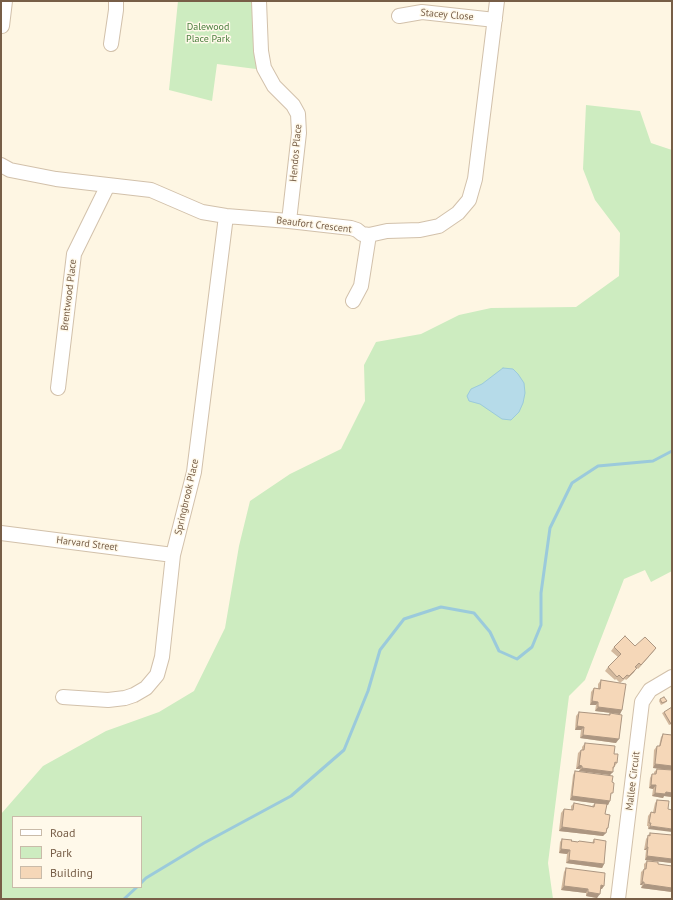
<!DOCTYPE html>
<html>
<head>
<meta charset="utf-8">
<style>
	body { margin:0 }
	#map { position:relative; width:673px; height:900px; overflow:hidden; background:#fef6e3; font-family:"PT Sans",sans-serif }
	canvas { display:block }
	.frame { position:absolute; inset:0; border:2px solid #775e47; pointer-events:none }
	.legend { position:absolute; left:12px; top:816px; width:130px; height:72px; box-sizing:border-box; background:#fff9ea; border:1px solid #c9bba9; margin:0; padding:5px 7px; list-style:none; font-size:12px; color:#775e47 }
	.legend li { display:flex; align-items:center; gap:8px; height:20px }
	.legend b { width:20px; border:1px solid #c9bba9 }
</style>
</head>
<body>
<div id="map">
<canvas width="673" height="900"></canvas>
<div class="frame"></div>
<ul class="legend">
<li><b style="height:5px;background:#fff"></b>Road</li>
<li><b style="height:11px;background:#cdecc0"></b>Park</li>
<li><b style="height:11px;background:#f5d7b8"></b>Building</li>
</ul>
</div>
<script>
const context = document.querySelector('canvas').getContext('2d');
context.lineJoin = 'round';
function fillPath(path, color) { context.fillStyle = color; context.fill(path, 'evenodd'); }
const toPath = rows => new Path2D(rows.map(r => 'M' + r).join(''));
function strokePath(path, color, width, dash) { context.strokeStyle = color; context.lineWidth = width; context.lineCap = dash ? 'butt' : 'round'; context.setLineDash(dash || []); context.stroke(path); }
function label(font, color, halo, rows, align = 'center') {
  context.font = font + ' "PT Sans",sans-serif'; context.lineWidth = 3; context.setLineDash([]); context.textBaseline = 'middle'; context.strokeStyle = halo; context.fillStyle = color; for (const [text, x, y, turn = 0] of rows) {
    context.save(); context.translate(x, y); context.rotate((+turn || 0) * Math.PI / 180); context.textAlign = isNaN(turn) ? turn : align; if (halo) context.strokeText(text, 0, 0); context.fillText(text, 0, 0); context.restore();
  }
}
fillPath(toPath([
	[178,1,255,1,256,69,217,64,212,101,169,90],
	[586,105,640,111,651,143,672,150,672,571,651,582,645,570,624,579,585,680,569,696,548,863,553,899,1,899,1,814,43,766,106,731,159,712,194,691,225,628,239,546,250,501,290,474,341,449,365,401,364,365,376,342,421,334,459,315,491,308,576,307,619,276,620,233,595,200,583,169],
	[13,817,141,817,141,887,13,887]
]), '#cdecc0');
const water = toPath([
	[503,368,513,369,518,374,524,383,525,393,523,403,519,412,511,420,502,419,480,404,469,401,467,396,471,389,482,384,503,368]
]);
fillPath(water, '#b6dbe9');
strokePath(water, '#9bcadb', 1);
strokePath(toPath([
	[141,883,146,878,204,843,291,796,344,750,368,691,380,650,404,619,441,607,474,613,490,632,499,651,517,659,532,647,541,625,541,593,550,528,572,483,598,466,653,461,672,451],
	[124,899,137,887]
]), '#9bcadb', 3);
const minor = toPath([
	[259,1,261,51,264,68,274,86,293,105,298,114,299,133,289,221],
	[399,16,422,12,495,20],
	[2,26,5,1],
	[111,44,116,10,116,1],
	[1,165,10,170,56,179,151,190,202,212,226,216,289,221,351,228,357,230,362,234,369,235,387,231,420,230,439,226,458,213,469,200,475,179,497,1],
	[353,301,361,286,369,235],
	[58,388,74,254,108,185],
	[1,533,173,555],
	[63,697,108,700,125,698,134,695,146,688,157,675,162,657,173,555,194,472,226,216],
	[618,899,642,702,650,690,672,677]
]);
strokePath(minor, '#d2c1ab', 16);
strokePath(minor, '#fff', 14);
fillPath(toPath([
	[635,646,656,648,638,669,636,667,634,672,626,680,625,679,620,683,622,710,620,714,595,711,596,705,590,705,591,692,594,688,598,689,598,684,601,680,620,683,616,679,615,680,605,671,608,667,618,657,611,651,614,647],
	[660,699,667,701,665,703,661,705,659,701],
	[579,712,608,715,610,713,616,743,580,738,581,730,575,730,576,716],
	[664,712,672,724,669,725,662,713],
	[663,734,672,770,653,768,654,750,657,746,659,746,661,737],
	[585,743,617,763,615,766,610,775,579,771,580,769,576,769,578,753,581,750,582,750,582,747],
	[657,769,672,770,672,797,664,796,663,798,652,796,653,789,649,788,650,778,652,774,654,774,654,772],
	[575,771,612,782,611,796,608,805,607,804,605,814,608,828,603,836,559,831,561,813,564,809,571,810,571,806,574,803,592,806,595,803,570,800,573,775],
	[657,800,669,801,648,829,648,826,647,826,648,816,651,812,653,812,655,803],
	[650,833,672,835,672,863,645,860,646,850,644,850,646,839],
	[562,839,571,841,578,842,579,841,592,843,594,839,604,864,602,868,566,863,567,854,559,853,560,842],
	[647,861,658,864,672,866,672,892,641,888,642,885,640,885,641,872,644,869,644,864],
	[566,868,602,889,600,889,597,898,586,896,586,893,561,890,564,872]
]), '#d3b99e');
fillPath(toPath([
	[656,648,653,652,638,669,641,665],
	[637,668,634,672,626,680,629,676],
	[592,701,598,702,596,705,590,705],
	[598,707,622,710,620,714,595,711],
	[577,726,584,727,581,730,575,730],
	[583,735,619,739,616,743,580,738],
	[655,764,672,766,672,770,653,768],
	[579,765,582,766,580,769,576,769],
	[582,768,613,772,610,775,579,771],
	[651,785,656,785,653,789,649,788],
	[666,792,672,793,672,797,664,796,663,798,652,796,655,793],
	[572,796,610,801,608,805,570,800],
	[650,826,672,829,672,832,648,829],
	[562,827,606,833,603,836,559,831],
	[647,847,648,847,646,850,644,850],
	[561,849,570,850,567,854,559,853],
	[647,856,672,859,672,863,645,860],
	[569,860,604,864,602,868,566,863],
	[642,882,644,882,642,885,640,885],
	[644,884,672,888,672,892,641,888],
	[601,885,604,886,602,889,598,889],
	[564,886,588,889,586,893,561,890],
	[588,892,600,894,597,898,586,896]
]), '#ac9681');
const building = toPath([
	[625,636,635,646,645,637,656,648,641,665,639,663,635,667,637,668,629,676,627,675,623,679,619,675,617,677,608,667,621,654,614,647,625,636],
	[601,680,626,684,622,710,598,707,598,702,592,701,594,688,600,689,601,680],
	[664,697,667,701,662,703,660,699,664,697],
	[672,707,672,723,671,724,664,712,672,707],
	[579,712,610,715,610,713,622,715,619,739,583,735,584,727,577,726,579,712],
	[663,734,672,735,672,766,655,764,657,746,660,746,663,734],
	[585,743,615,746,614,754,618,754,617,763,615,762,614,767,613,767,613,772,582,768,582,766,579,765,581,750,584,750,585,743],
	[657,769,672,770,672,793,666,792,665,794,655,793,656,785,651,785,652,774,656,774,657,769],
	[575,771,613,776,612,782,614,783,613,793,611,793,610,801,572,796,575,771],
	[657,800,669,801,668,809,672,810,672,829,650,826,651,823,649,823,651,812,655,813,657,800],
	[574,803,594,807,595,803,607,804,605,814,610,815,608,828,607,828,606,833,562,827,564,809,573,810,574,803],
	[650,833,672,835,672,859,647,856,648,847,647,847,648,835,650,836,650,833],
	[562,839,572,840,571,841,578,842,579,841,594,843,594,839,606,841,604,864,569,860,570,850,561,849,562,839],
	[647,861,658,862,658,864,672,866,672,888,644,884,644,882,642,882,644,869,646,869,647,861],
	[566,868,605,873,604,886,601,885,600,894,588,892,588,889,564,886,566,868]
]);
fillPath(building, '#f5d7b8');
strokePath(building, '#ac9681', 1);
label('10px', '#775e47', '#fff9ea', [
	["Stacey Close",447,15,5],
	["Hendos Place",296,153,-85],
	["Beaufort Crescent",314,225,7],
	["Brentwood Place",69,295,-83],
	["Springbrook Place",187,497,-77],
	["Harvard Street",87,544,7],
	["Mallee Circuit",633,781,-83]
]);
label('10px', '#4a7e3e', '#fff9ea', [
	["Dalewood",208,27],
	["Place Park",208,39]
]);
</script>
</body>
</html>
